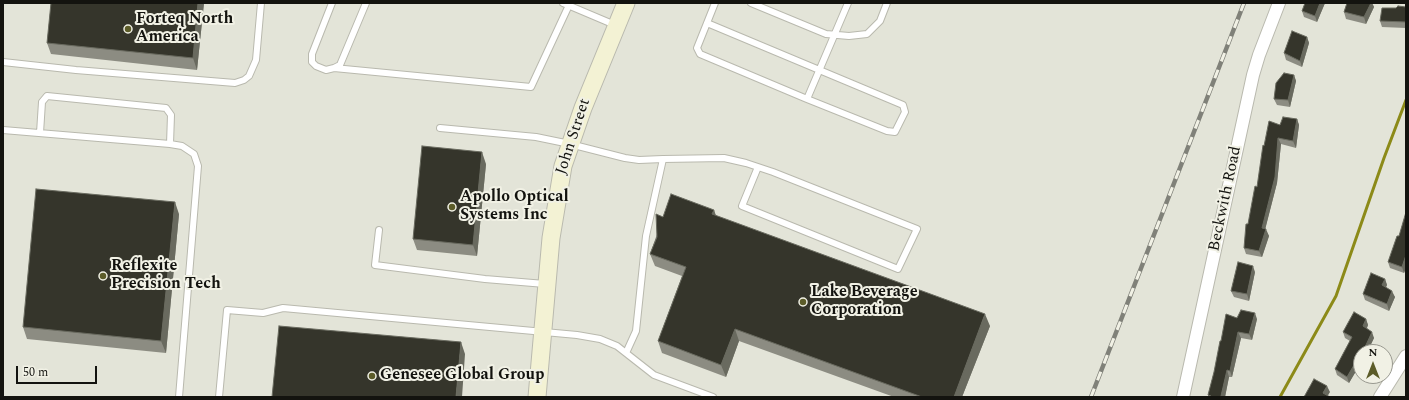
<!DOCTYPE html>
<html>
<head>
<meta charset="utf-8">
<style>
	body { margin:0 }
	#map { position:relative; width:1409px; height:400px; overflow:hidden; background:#e3e4d8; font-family:Spectral,serif }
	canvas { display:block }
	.frame { position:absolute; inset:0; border:4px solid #13130f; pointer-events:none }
	.north { position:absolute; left:1353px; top:344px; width:40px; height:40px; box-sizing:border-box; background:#f1f1e5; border:1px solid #98988f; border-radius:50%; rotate:0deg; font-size:11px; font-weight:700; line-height:16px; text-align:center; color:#13130f }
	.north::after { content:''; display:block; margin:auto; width:14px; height:18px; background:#5c5c29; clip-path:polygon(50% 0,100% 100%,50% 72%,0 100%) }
	.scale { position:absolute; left:16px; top:366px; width:81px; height:18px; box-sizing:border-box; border:2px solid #13130f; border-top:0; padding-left:5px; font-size:12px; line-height:14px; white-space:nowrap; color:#13130f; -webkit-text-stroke:3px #f1f1e5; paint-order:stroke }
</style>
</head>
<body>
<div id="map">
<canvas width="1409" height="400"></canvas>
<div class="frame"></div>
<div class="north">N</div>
<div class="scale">50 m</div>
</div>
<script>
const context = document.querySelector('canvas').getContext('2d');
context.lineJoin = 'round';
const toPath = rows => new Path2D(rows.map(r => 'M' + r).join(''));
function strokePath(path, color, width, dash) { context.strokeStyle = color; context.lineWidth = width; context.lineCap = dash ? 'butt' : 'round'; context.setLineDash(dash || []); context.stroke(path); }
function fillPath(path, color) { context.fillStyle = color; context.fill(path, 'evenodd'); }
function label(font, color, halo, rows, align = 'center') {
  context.font = font + ' Spectral,serif'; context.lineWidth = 4; context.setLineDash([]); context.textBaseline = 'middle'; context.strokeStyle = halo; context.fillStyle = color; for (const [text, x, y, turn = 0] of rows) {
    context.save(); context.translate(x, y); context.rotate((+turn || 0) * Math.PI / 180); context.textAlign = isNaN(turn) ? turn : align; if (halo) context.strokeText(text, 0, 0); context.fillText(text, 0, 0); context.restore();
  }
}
strokePath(toPath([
	[1280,397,1336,296,1384,158,1406,100]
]), '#8c8a18', 3);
const lane = toPath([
	[332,3,312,54,312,62,316,66,326,70,334,68,340,65,366,3],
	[563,3,615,25],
	[715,3,697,48,700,54,807,99,848,3],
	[751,3,826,34,849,36,867,34,880,21,887,3],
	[707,23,903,105,905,112,895,132,887,131,807,99],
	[3,62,76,70,235,83,244,80,249,76,256,60,261,3],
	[334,68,531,87,570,3],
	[440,128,536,137,570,144,625,158,639,160,663,159,646,236,636,331,626,353],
	[3,130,170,144,182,146,194,154,198,166,179,397],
	[40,133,42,102,47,96,166,108,171,115,170,144],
	[663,159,724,158,746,163,773,172,917,229,898,269,742,206,758,167],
	[379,230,375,265,485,279,545,284],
	[219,397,227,310,263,313,283,308,577,335,600,339,617,346,654,375,713,397]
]);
const street = toPath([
	[1183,397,1253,75,1259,55,1279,3],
	[1380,397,1406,356]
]);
const secondary = toPath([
	[537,397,551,238,563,166,583,108,626,3]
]);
strokePath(lane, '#b9b9ae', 8);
strokePath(street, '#b9b9ae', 14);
strokePath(secondary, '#b9b9ae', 19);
strokePath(lane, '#fff', 6);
strokePath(street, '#fff', 12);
strokePath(secondary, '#f3f2d4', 17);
const rail = toPath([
	[1091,397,1244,3]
]);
strokePath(rail, '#808179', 4.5);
strokePath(rail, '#f1f1e5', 3, [9]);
fillPath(toPath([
	[51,3,204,3,197,70,51,54,47,43],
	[1305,3,1325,3,1317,22,1304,17,1302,11],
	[1347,3,1372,3,1374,7,1366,24,1346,19,1344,12],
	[1406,7,1406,28,1382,27,1380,21],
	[1307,37,1309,43,1302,67,1286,60,1284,53],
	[1294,75,1296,81,1290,107,1277,105,1274,99],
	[1297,119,1299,125,1296,148,1281,144,1277,183,1265,229,1269,236,1262,257,1246,254,1244,248,1248,224,1257,187,1264,146,1280,125],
	[486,164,477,256,417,250,413,239],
	[714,210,716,216,990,326,962,397,894,397,739,341,726,377,662,353,658,341,682,276,655,266,650,254,663,217],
	[1406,212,1406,268,1404,273,1390,268,1388,262,1399,236],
	[179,214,166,353,27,339,23,327],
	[1255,272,1249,301,1234,297,1231,291],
	[1385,279,1387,285,1386,287,1395,297,1389,311,1365,300,1363,294],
	[1237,318,1257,319,1252,340,1241,338,1232,377,1229,377,1225,397,1208,397,1208,395,1214,372,1221,341],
	[1366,319,1368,325,1367,328,1374,338,1349,383,1337,375,1335,369,1350,341,1345,338,1343,332]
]), '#8c8c82');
fillPath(toPath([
	[198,3,204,3,197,70,193,58],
	[1320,3,1325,3,1317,22,1315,16],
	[1371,3,1372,3,1374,7,1366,24,1364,17],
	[1307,37,1309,43,1302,67,1300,61],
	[1294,75,1296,81,1290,107,1288,100],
	[1297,119,1299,125,1296,148,1293,141],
	[1278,138,1281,144,1277,183,1264,234,1262,228],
	[482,152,486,164,477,256,473,245],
	[175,202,179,214,166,353,161,341],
	[714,210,718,222,712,214],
	[1266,229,1269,236,1262,257,1259,251],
	[1406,255,1406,268,1404,273,1402,267],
	[1253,266,1255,272,1249,301,1247,294],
	[1385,279,1387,285,1384,291,1382,285],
	[1392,291,1395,297,1389,311,1387,304],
	[1255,313,1257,319,1252,340,1249,334],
	[985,314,990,326,962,397,954,397],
	[1366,319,1368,325,1365,332,1363,326],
	[735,329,739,341,726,377,721,365],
	[1238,332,1241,338,1232,377,1230,371],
	[1372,332,1374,338,1368,351,1368,352,1362,352],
	[461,342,465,354,462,397,456,397],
	[1361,353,1361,363,1349,383,1347,377],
	[1227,370,1229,377,1225,397,1221,397],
	[1327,386,1330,392,1327,397,1323,393]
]), '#696a5f');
const building = toPath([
	[51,3,198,3,193,58,47,43,51,3],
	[1305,3,1320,3,1315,16,1302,11,1305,3],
	[1347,3,1371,3,1364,17,1344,12,1347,3],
	[1398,6,1406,7,1406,22,1380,21,1382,8,1396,8,1398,6],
	[1292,31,1307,37,1300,61,1284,53,1292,31],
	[1284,73,1294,75,1288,100,1274,99,1276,83,1284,73],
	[1283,117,1297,119,1293,141,1278,138,1275,177,1262,228,1266,229,1259,251,1244,248,1246,224,1248,224,1255,186,1257,187,1263,145,1264,146,1269,121,1280,125,1283,117],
	[422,146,482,152,473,245,413,239,422,146],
	[36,189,175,202,161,341,23,327,36,189],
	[671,194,714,210,712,214,985,314,954,397,922,397,735,329,721,365,658,341,686,267,650,254,657,237,656,214,663,217,671,194],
	[1406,212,1406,255,1402,267,1388,262,1397,236,1399,236,1406,212],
	[1238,262,1253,266,1247,294,1231,291,1238,262],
	[1371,273,1385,279,1382,285,1392,291,1387,304,1363,294,1371,273],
	[1241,310,1255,313,1249,334,1238,332,1230,371,1227,370,1221,396,1223,397,1211,397,1211,396,1208,395,1214,372,1220,341,1221,341,1226,314,1237,318,1241,310],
	[1354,312,1366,319,1363,326,1372,332,1366,345,1362,352,1361,352,1361,353,1347,377,1335,369,1352,337,1343,332,1354,312],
	[279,326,461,342,456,397,272,397,279,326],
	[1314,379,1327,386,1323,393,1330,397,1304,397,1314,379]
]);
fillPath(building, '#35352b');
strokePath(building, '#696a5f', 1);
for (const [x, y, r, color] of [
	[128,29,4,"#5c5c29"],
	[452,207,4,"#5c5c29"],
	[103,276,4,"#5c5c29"],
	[803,302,4,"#5c5c29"],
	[372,376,4,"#5c5c29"]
]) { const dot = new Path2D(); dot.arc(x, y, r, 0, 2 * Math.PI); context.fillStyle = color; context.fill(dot); strokePath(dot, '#f1f1e5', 1.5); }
label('bold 16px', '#13130f', '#f1f1e5', [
	["Forteq North",136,20],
	["America",136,38],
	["Apollo Optical",460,198],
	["Systems Inc",460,216],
	["Reflexite",111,267],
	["Precision Tech",111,285],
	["Lake Beverage",811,293],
	["Corporation",811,311],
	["Genesee Global Group",380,376]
], 'left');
label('16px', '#13130f', '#f1f1e5', [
	["John Street",574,137,-72],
	["Beckwith Road",1226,199,-78]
]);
</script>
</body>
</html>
